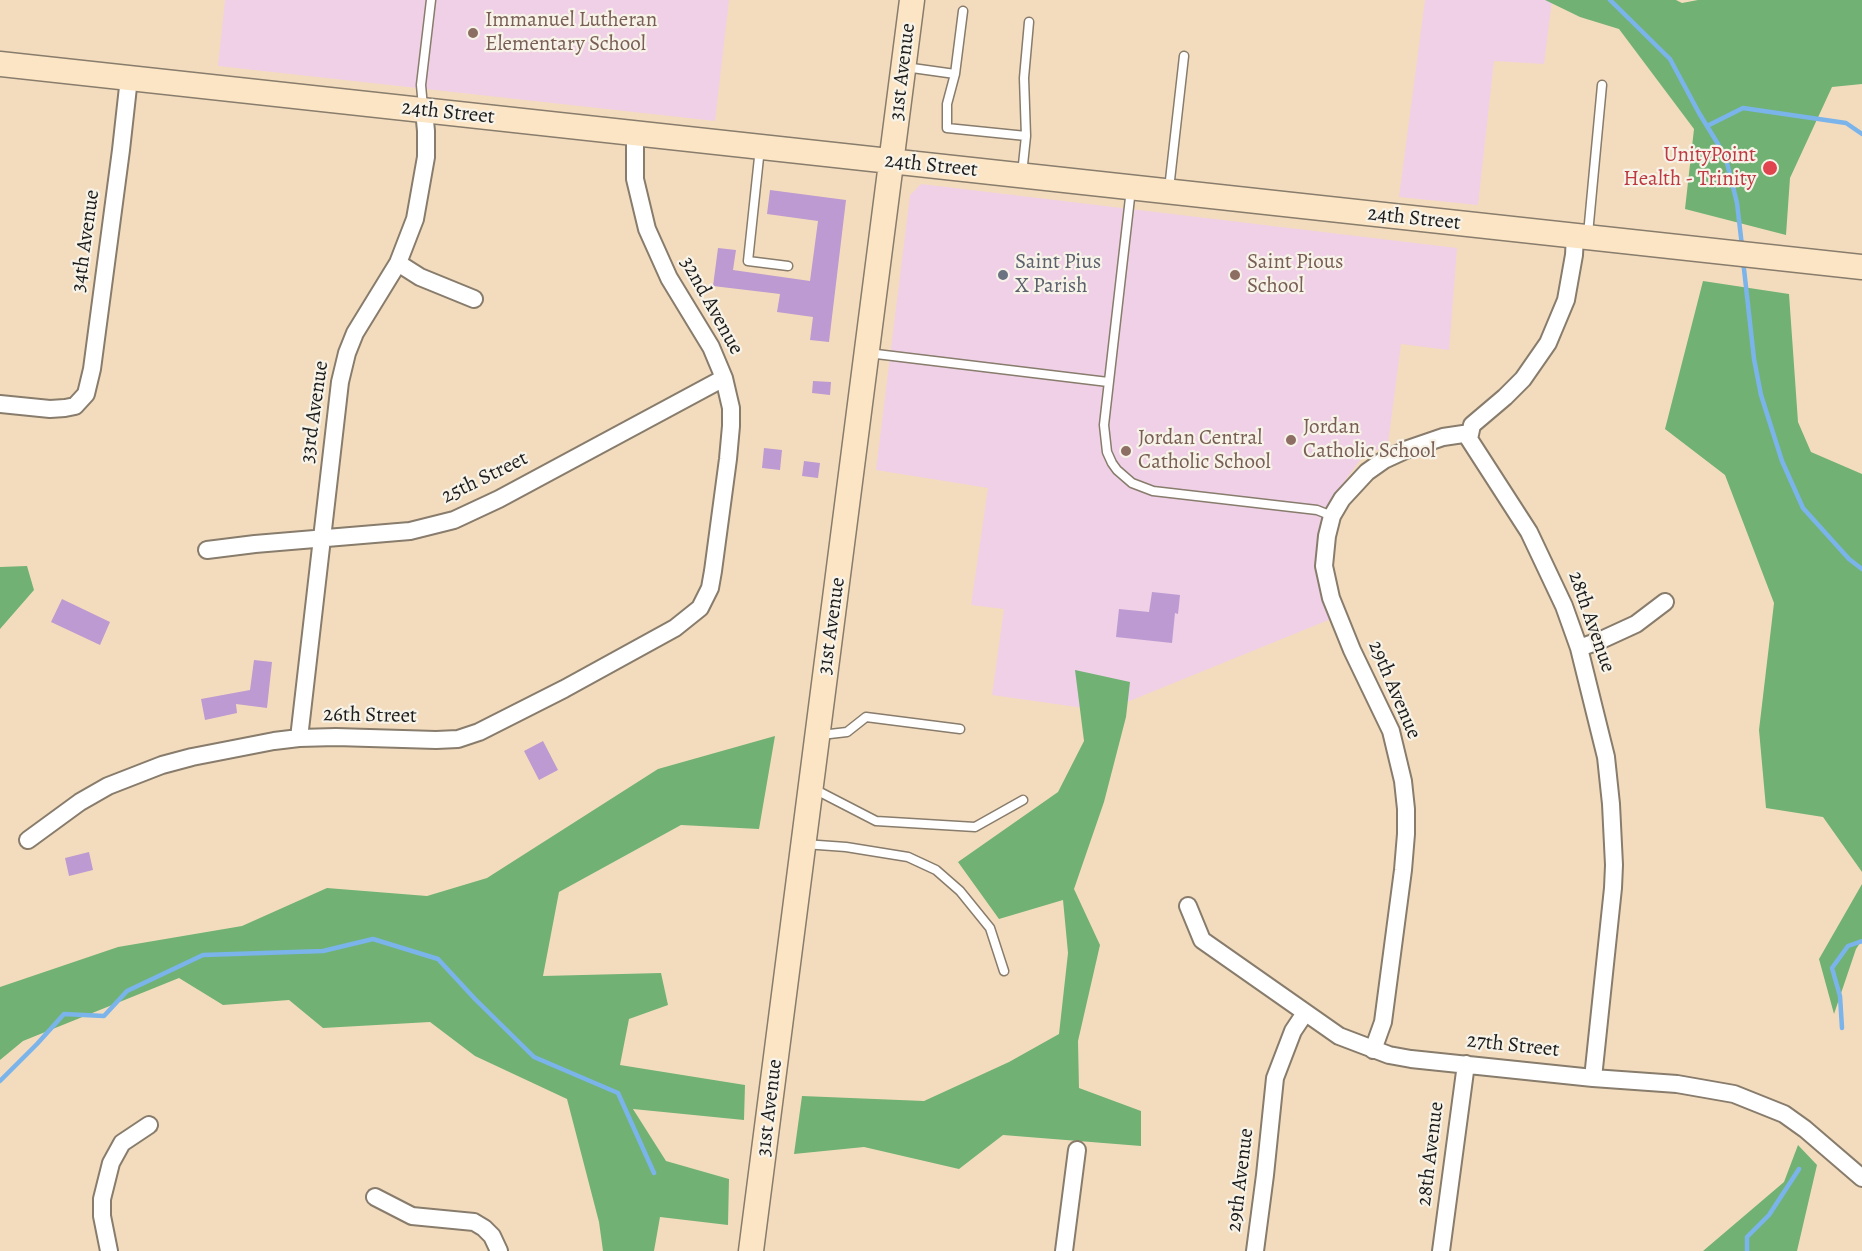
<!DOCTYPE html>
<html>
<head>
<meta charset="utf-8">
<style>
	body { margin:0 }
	canvas { display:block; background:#f3dcbd }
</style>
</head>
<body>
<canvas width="1862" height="1251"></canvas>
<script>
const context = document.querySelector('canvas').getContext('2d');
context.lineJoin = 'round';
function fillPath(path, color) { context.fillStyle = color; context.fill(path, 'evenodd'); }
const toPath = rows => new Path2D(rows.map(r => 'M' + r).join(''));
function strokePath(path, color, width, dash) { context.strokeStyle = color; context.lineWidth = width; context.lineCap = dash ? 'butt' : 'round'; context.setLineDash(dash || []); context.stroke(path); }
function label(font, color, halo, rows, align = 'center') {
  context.font = font + ' Alegreya,serif'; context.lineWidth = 4.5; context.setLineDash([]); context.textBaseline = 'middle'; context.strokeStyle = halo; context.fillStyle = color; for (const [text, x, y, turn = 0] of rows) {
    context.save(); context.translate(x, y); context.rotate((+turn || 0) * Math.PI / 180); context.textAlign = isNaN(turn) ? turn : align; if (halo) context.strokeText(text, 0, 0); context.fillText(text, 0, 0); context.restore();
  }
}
fillPath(toPath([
	[225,0,729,0,715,121,218,66],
	[1425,0,1552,0,1544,64,1494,61,1478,205,1399,197],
	[921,184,1457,248,1449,350,1401,344,1388,444,1361,459,1329,502,1316,569,1331,619,1105,711,992,695,1004,609,971,605,988,488,876,470,910,195]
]), '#efd0e6');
fillPath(toPath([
	[1545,0,1676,0,1682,3,1698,0,1862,0,1862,84,1832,87,1790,178,1786,235,1685,209,1694,129,1619,29,1580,17],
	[1703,281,1789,294,1798,422,1811,452,1862,474,1862,872,1823,817,1766,808,1759,730,1774,603,1725,475,1665,429],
	[27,566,34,590,0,629,0,567],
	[1075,670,1130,682,1126,717,1104,802,1074,889,1100,945,1078,1041,1079,1088,1141,1111,1141,1146,1003,1135,959,1169,864,1147,794,1154,802,1096,924,1101,1009,1062,1059,1034,1068,953,1063,900,999,919,958,862,1058,792,1084,741],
	[775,736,759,829,681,825,559,892,543,976,661,973,668,1005,629,1019,620,1065,745,1085,744,1120,633,1109,666,1161,729,1179,728,1225,660,1217,654,1251,603,1251,599,1222,567,1099,475,1056,430,1022,323,1028,289,1000,223,1005,179,978,23,1041,0,1060,0,987,118,947,242,926,327,888,427,896,487,878,658,769],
	[1862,884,1862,940,1856,949,1834,1014,1819,959],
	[1798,1145,1817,1165,1797,1251,1703,1251,1784,1182]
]), '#71b274');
strokePath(toPath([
	[1610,0,1670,59,1699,113,1718,144,1726,159,1737,203,1742,246],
	[1707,126,1743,108,1846,123,1862,134],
	[1743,260,1754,359,1761,395,1782,461,1803,508,1849,559,1862,569],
	[1842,1028,1840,996,1832,968,1848,946,1862,941],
	[0,1081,37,1044,64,1014,104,1016,127,991,203,955,323,951,373,939,438,959,475,999,534,1057,618,1093,654,1173],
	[1747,1251,1747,1237,1769,1215,1799,1169]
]), '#7ab4eb', 4.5);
fillPath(toPath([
	[770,190,846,200,829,342,810,340,813,317,777,312,780,294,713,286,718,248,736,250,733,270,810,281,818,221,767,214],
	[813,381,831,382,830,395,812,393],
	[764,448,782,450,780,470,762,468],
	[804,461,820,463,818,478,802,476],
	[1152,592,1180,595,1178,614,1175,613,1172,643,1116,637,1119,609,1149,612],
	[62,599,110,622,100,645,51,622],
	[254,660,272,662,267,708,236,704,237,713,205,720,201,699,250,690],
	[543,741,558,770,539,780,524,751],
	[89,852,93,870,69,876,65,858]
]), '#bd9ad1');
const lane = toPath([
	[963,11,955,74,947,104,947,128,1026,136],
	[905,67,955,74],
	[423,107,421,85,431,0],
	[760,148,748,261,788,266],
	[1022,174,1026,136,1024,78,1029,22],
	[1131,189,1104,425,1107,452,1112,463,1117,470,1132,483,1153,491,1317,510,1332,516],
	[1169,189,1184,56],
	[1588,234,1602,85],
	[868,353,1108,382],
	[821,735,847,732,866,717,960,729],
	[814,789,876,821,975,827,1023,800],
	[804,844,846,847,908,857,936,870,960,891,990,928,1004,971]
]);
const street = toPath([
	[1575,236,1574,255,1566,300,1548,343,1523,379,1505,397,1472,425,1469,439,1529,532,1564,606,1579,648,1606,757,1611,804,1614,865,1613,888,1593,1078],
	[398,263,420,277,474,299],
	[0,404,50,409,65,408,75,406,86,394,92,369,121,150,129,78],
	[207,550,255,544,410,531,454,520,499,499,724,378],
	[1579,648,1599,641,1636,624,1665,602],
	[299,738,340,382,347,353,355,333,398,263,415,219,426,157,426,131,424,110],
	[28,840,80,802,108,786,162,765,192,757,274,741,299,738,336,737,436,740,458,739,479,732,564,689,675,628,700,608,710,588,713,571,728,459,731,426,731,408,724,378,711,347,669,278,647,229,635,179,635,133],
	[1188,906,1202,940,1339,1036,1389,1055,1411,1059,1593,1078,1677,1084,1734,1094,1784,1114,1805,1129,1862,1178],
	[1373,1050,1383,1022,1403,870,1406,834,1406,809,1403,781,1391,731,1352,650,1331,598,1324,566,1327,536,1332,516,1342,499,1367,472,1384,460,1408,449,1443,437,1470,433],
	[375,1197,412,1216,474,1222,484,1228,492,1236,499,1251],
	[109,1251,102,1216,102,1199,111,1163,122,1143,149,1125],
	[1064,1251,1077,1150],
	[1255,1251,1265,1175,1275,1078,1293,1031,1305,1013],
	[1441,1251,1466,1064]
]);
const secondary = toPath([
	[0,64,1862,267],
	[751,1251,912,0]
]);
strokePath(lane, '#887c6c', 11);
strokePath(street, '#887c6c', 20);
strokePath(secondary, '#887c6c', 27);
strokePath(lane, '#fff', 8);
strokePath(street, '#fff', 16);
strokePath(secondary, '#fce5c4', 24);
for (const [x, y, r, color] of [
	[473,33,6,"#8d6e63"],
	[1770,168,8,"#e0444e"],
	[1003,275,6,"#6b7280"],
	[1235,275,6,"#8d6e63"],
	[1291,440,6,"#8d6e63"],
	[1126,451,6,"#8d6e63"]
]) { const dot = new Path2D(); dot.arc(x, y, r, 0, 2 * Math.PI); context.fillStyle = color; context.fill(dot); strokePath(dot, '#f7f3e8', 2); }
label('21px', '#785e54', '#f7f3e8', [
	["Immanuel Lutheran",485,21],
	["Elementary School",485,45],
	["Saint Pious",1247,263],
	["School",1247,287],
	["Jordan",1303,428],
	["Catholic School",1303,452],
	["Jordan Central",1138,439],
	["Catholic School",1138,463]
], 'left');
label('21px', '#1c1c1c', '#f7f3e8', [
	["31st Avenue",903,72,-83],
	["24th Street",448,113,6],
	["24th Street",931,166,6],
	["24th Street",1414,219,6],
	["34th Avenue",86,241,-82],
	["32nd Avenue",711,306,61],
	["33rd Avenue",315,412,-82],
	["25th Street",485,478,-26],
	["28th Avenue",1591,622,71],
	["31st Avenue",832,626,-82],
	["29th Avenue",1394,690,67],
	["26th Street",370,716,1],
	["27th Street",1513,1046,6],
	["31st Avenue",770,1108,-83],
	["28th Avenue",1431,1154,-83],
	["29th Avenue",1241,1180,-83]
]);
label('21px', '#be3a42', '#f7f3e8', [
	["UnityPoint",1756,156],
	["Health - Trinity",1756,180]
], 'right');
label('21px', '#5b616d', '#f7f3e8', [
	["Saint Pius",1015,263],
	["X Parish",1015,287]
], 'left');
</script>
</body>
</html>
